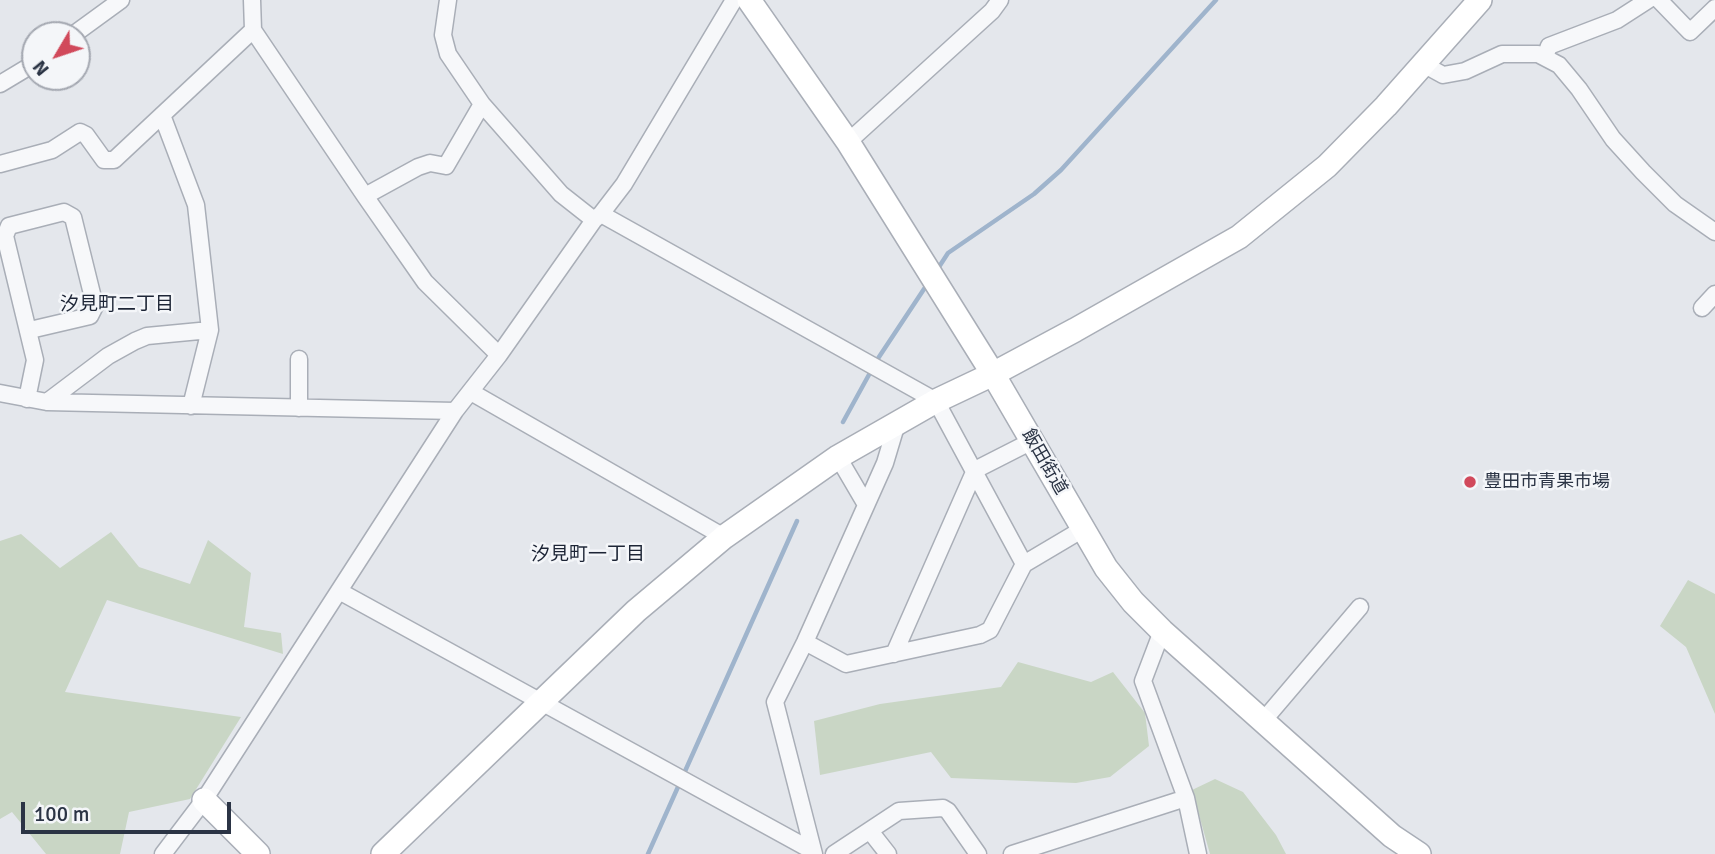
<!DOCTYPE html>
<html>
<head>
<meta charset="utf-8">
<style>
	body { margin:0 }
	#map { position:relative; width:1715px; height:854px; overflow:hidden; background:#e4e7ec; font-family:Signika,sans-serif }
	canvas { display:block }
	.north { position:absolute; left:21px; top:21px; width:70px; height:70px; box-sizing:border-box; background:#f4f6f9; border:2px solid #a4a8b1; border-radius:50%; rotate:231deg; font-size:19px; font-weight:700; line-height:28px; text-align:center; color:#2b3445 }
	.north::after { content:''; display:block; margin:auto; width:24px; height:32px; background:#d1495b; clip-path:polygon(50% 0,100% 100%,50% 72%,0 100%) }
	.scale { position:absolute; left:21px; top:802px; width:210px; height:32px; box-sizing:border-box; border:4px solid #2b3445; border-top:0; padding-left:9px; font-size:21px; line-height:24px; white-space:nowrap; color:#2b3445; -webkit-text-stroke:5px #f4f6f9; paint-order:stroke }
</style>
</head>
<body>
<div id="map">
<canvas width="1715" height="854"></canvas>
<div class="north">N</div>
<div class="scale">100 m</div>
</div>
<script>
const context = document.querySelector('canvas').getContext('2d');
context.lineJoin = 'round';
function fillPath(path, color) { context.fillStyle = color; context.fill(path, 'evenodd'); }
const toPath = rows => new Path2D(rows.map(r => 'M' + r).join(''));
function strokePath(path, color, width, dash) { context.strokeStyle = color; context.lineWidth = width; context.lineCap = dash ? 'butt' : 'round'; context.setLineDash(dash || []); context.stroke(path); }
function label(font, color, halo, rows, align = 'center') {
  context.font = font + ' Signika,"Noto Sans JP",sans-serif'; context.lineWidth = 5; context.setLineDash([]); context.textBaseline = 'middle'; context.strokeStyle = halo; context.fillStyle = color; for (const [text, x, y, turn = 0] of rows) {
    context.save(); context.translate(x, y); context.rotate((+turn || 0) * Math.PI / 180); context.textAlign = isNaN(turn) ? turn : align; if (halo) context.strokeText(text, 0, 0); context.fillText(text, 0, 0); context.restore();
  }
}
fillPath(toPath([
	[111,532,139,567,190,584,208,540,251,573,244,627,281,633,283,654,107,600,65,692,241,717,190,799,129,812,120,854,46,854,12,812,0,819,0,541,21,534,60,568],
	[1688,580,1715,594,1715,714,1686,647,1660,626],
	[1018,662,1091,682,1113,672,1145,713,1149,746,1110,777,1076,783,951,778,931,752,820,775,814,721,880,704,1001,687],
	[1215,779,1243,792,1276,835,1286,854,1210,854,1192,790]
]), '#c9d6c5');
strokePath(toPath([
	[937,270,948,253,1034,194,1061,170,1216,0],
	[875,363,928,283],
	[843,422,871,371],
	[648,854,797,521]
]), '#9fb4cc', 4.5);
const street = toPath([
	[252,0,253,30,365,196,425,282,499,355],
	[448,0,443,35,448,54,482,104,561,194,594,220],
	[1659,0,1690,32,1715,8],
	[73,35,121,0],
	[1545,57,1549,46,1617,20,1648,0],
	[1423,64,1443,75,1465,71,1502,54,1538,54,1559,65,1579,89,1613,139,1643,172,1675,204,1715,232],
	[0,84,35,63],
	[162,115,196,205,210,330,191,406],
	[848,142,992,11,1000,0],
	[0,164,52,150,80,132,86,135,104,160,114,160,253,30],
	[365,196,418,167,430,163,446,166,482,104],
	[601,214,936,401,1024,564],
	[1702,308,1715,294],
	[471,392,724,537],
	[0,393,47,402,455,411],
	[27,399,35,360,5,236,9,226,64,212,73,217,95,306,90,316,30,330],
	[47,402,108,356,135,341,147,336,210,330],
	[299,408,299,359],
	[838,457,865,503],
	[339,591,811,850],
	[1162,631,1143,681,1186,798,1198,854],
	[805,642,846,664,980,635,990,630,1024,564,1083,529],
	[894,654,975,470,1032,441],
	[1263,721,1360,607],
	[870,831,888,854],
	[163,854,204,800,455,411,499,355,594,220,601,214,624,184,734,0],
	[814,854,775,702,805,642,885,463,897,423],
	[834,854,899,811,943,808,948,811,978,854],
	[1012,854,1186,798]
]);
const secondary = toPath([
	[749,0,848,142,993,374,1106,568,1133,602,1162,631,1392,836,1419,854],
	[204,800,258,854],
	[383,854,636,611,724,537,838,457,936,401,993,374,1075,330,1239,237,1327,166,1386,106,1480,0]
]);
strokePath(street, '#a9aeb7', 19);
strokePath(secondary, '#a9aeb7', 26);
strokePath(street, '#f7f8fa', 16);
strokePath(secondary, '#fff', 23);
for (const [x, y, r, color] of [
	[1470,482,7,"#d1495b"]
]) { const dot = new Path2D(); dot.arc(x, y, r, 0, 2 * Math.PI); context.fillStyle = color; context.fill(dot); strokePath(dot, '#f4f6f9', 2.5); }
label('18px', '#2b3445', '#f4f6f9', [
	["飯田街道",1044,462,60]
]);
label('18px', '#2b3445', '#f4f6f9', [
	["豊田市青果市場",1484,482]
], 'left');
label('19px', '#1d2536', '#f4f6f9', [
	["汐見町二丁目",117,305],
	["汐見町一丁目",588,555]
]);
</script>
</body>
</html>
